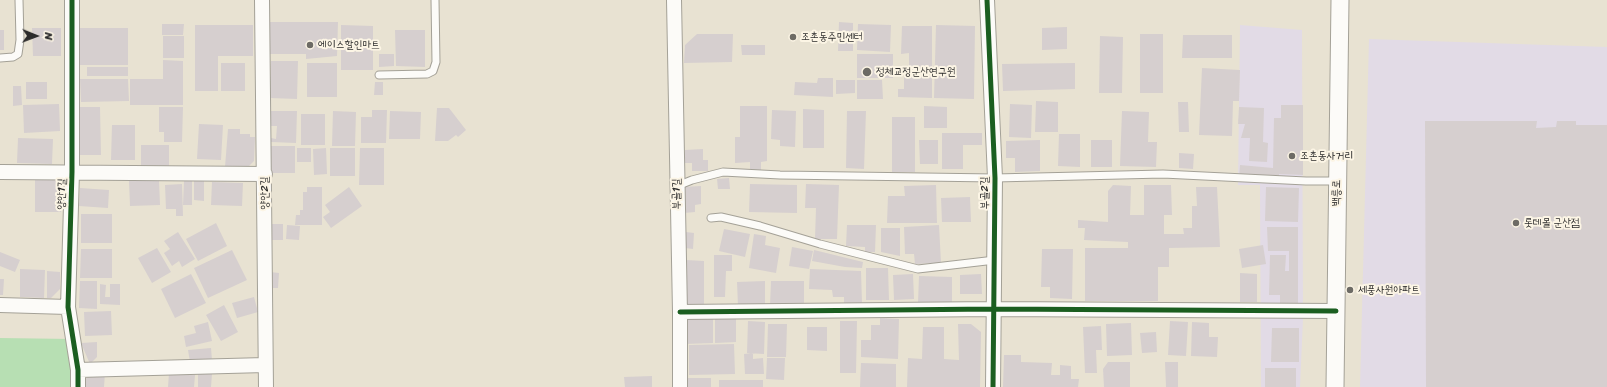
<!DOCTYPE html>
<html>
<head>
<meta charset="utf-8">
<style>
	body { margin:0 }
	#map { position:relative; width:1607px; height:387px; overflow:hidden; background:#e8e2d2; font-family:Sriracha,sans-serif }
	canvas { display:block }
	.north { position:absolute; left:16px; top:16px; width:40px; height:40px; -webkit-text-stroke:3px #fcf5e5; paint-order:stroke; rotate:91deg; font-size:11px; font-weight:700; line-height:16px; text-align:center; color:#2b2b2b }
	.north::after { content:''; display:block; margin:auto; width:14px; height:18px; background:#2b2b2b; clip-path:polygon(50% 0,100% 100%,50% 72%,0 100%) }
</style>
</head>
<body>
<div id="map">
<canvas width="1607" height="387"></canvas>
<div class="north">N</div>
</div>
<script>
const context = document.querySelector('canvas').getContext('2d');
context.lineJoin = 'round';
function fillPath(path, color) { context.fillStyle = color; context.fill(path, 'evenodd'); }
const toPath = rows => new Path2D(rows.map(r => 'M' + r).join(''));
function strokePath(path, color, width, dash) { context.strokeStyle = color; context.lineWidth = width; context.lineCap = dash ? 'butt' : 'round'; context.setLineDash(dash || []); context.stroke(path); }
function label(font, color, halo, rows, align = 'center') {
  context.font = font + ' Sriracha,"Poor Story",sans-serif'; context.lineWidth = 4; context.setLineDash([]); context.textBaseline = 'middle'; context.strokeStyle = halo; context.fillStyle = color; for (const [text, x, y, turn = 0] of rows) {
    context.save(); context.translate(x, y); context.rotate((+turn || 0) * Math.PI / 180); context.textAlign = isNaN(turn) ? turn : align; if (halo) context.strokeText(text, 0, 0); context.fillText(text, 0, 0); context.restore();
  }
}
fillPath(toPath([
	[1240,25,1302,30,1303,319,1300,387,1261,387,1260,185,1238,185],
	[1369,39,1607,47,1607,387,1360,387]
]), '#e2dbe6');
fillPath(toPath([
	[0,338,73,339,72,387,0,387]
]), '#b7dfb3');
fillPath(toPath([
	[270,22,338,22,337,56,306,59,306,54,270,54],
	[839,22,853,23,853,51,838,51],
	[162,24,184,24,183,35,162,35],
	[858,24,891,25,890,52,857,50],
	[195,25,253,25,253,56,218,56,218,91,195,91],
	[341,25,373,26,373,70,341,70],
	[936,25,975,26,974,99,934,98],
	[902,26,932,26,932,74,909,73,909,53,901,54],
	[1067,27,1067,49,1042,50,1042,28],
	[32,28,61,28,61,56,33,56],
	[78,28,128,28,128,65,78,65],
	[0,30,4,30,4,50,0,50],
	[395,30,425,30,425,67,396,66],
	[697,34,733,34,732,62,684,63,685,45],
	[1140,34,1163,34,1163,93,1140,93],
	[1183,35,1232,35,1232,58,1182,58],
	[163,36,184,36,184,58,163,58],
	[1100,36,1123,37,1122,93,1099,93],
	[741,45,765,45,765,55,742,55],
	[379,54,394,54,394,66,379,67],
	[857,54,893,54,893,78,857,78],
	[163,60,183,61,183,105,130,105,130,79,163,79],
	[271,61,298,61,297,99,270,98],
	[221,63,245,63,245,91,221,91],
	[307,63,337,63,337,97,307,97],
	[1075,63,1075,89,1003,91,1002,64],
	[87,67,128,67,128,76,87,76],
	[1202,68,1240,70,1239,101,1233,101,1232,136,1199,135],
	[904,75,932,76,932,98,898,97,898,89,904,89],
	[818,78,833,78,833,97,794,95,795,82,817,83],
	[80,79,128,79,129,101,81,102],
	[836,80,855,80,855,93,836,94],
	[857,80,882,80,883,99,857,99],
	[26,82,47,82,47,99,26,99],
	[375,82,383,82,383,95,374,95],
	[13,86,21,86,22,105,13,106],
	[1036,101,1058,102,1058,132,1035,132],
	[1178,102,1188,102,1189,132,1179,132],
	[59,104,60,131,24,133,23,105],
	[1010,104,1032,105,1031,138,1009,137],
	[1281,105,1303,105,1303,175,1279,174,1279,182,1239,179,1240,165,1273,168,1274,118,1281,118],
	[740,106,767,106,767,161,761,162,761,170,750,170,750,162,735,163,735,137,740,137],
	[924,106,947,107,947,128,924,128],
	[80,107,100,107,101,155,80,155],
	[159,107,183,107,182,142,164,142,164,132,159,132],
	[1239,107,1264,108,1263,142,1268,143,1267,162,1249,161,1250,138,1241,138,1245,124,1238,124],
	[437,108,449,108,466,130,458,137,456,135,448,141,435,141],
	[803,109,824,110,824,148,803,148],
	[372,110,387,110,386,143,361,143,361,117,372,117],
	[772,110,796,111,795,147,780,146,780,140,771,139],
	[270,111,297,111,296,143,271,142,271,138,276,139,277,126,269,126],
	[333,111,356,112,355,146,332,146],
	[390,111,421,112,420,139,389,139],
	[847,111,866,111,864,169,846,168],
	[1122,111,1149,112,1148,142,1157,142,1156,167,1120,166],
	[301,114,325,114,325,145,301,145],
	[892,117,915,117,915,172,892,172],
	[1425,121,1537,121,1536,128,1556,127,1557,121,1576,121,1576,125,1607,125,1607,387,1426,387],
	[199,124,223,125,221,160,197,159],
	[112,125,135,125,135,160,111,160],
	[228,129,240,129,240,134,250,134,250,137,255,137,254,161,248,167,225,167],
	[942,133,982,133,982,145,963,145,963,169,942,169],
	[1059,134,1080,134,1080,167,1058,166],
	[18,138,53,139,52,164,17,163],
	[919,140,938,140,938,164,920,164],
	[1040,140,1040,171,1015,172,1015,158,1006,158,1006,141],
	[1091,140,1112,140,1112,167,1091,167],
	[141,145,169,145,169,166,141,166],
	[270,146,295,146,295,173,270,173],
	[297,148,311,148,311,162,297,162],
	[326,148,327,174,314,175,313,149],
	[330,148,355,148,355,176,330,176],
	[360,148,384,148,384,185,359,185],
	[703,149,703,160,708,160,708,171,692,171,692,163,685,163,685,150],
	[1179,153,1194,154,1193,169,1179,168],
	[729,178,730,189,718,189,717,179],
	[35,179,62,179,61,212,35,212],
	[159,180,160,205,130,206,129,181],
	[194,180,204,181,204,201,194,200],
	[184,181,192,181,192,205,183,205],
	[212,182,243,183,242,206,211,205],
	[182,184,183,216,176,216,176,209,166,209,165,185],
	[750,184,797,185,797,213,749,212],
	[806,184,839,185,837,239,815,239,816,208,805,208],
	[936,185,937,223,887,223,888,196,905,196,904,186],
	[1113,185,1131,186,1130,215,1144,215,1144,185,1171,185,1172,215,1164,215,1164,234,1184,234,1183,228,1192,228,1192,206,1197,206,1196,187,1217,187,1220,247,1169,248,1169,267,1158,267,1158,301,1085,301,1085,248,1128,248,1128,242,1084,240,1085,228,1078,228,1078,220,1108,222,1108,191],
	[701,186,701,204,695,205,695,212,684,213,683,187],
	[307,187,322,187,322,225,295,225,296,215,300,215,300,210,303,210,303,192,307,192],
	[349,187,362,206,331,228,323,217,330,212,325,205],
	[1266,187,1299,188,1298,222,1265,221],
	[80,188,109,190,108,208,79,206],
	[970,197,971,222,942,222,941,198],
	[81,214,112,214,112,243,81,243],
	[216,223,227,246,198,261,186,239],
	[268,224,283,224,283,240,268,240],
	[287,225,300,226,299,240,286,239],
	[847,225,876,225,875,252,865,252,865,247,846,246],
	[939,225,941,263,915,264,914,254,905,254,904,227],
	[1267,227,1298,227,1298,306,1280,306,1280,295,1269,295,1270,255,1286,255,1285,271,1289,271,1289,251,1268,251],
	[881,228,900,228,900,256,881,252],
	[724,229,750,234,745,257,719,251],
	[178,232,195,259,182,267,179,261,172,266,164,253,170,249,164,241],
	[686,232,694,233,693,249,685,248],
	[754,234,766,236,765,245,780,248,776,273,749,268],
	[1263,245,1266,264,1242,268,1239,249],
	[792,247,813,251,809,269,789,266],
	[157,248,171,272,152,283,138,258],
	[81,249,112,249,112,278,80,278],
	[1042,249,1073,249,1072,299,1050,298,1050,287,1041,287],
	[232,250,247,280,208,298,194,268],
	[814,250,863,262,862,268,845,267,812,261],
	[0,252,20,260,15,272,0,266],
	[714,255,732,255,732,271,726,271,725,297,714,297],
	[686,260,704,261,704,304,685,304],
	[866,268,888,268,889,300,866,300],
	[20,269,45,270,44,298,20,297],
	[810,269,861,271,862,303,844,303,844,297,833,297,832,290,809,289],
	[47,271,60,272,60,289,51,298,47,298],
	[270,272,279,273,278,288,269,288],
	[1240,273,1257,274,1257,302,1240,302],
	[191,274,206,303,175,318,161,289],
	[913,274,914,299,894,300,893,275],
	[981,274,982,294,960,294,960,275],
	[919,276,952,277,952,303,918,303],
	[0,279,4,279,3,295,0,295],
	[80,281,97,281,97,309,79,308],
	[765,281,765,305,738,306,737,282],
	[771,281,804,281,804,306,770,306],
	[100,284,106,285,105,297,110,297,110,284,120,284,120,305,100,304],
	[254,297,258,312,237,318,232,303],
	[224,305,238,332,221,341,206,315],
	[111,311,112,335,85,336,84,312],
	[715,316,736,316,736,342,715,343],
	[684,317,713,317,713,343,685,344],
	[880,318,899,319,898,359,861,357,861,340,871,340,871,325,880,325],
	[748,321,765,322,764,354,747,353],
	[840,321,857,321,856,373,840,373],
	[1170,321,1188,322,1186,356,1168,355],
	[208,322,212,341,186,347,184,336,196,333,194,326],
	[1192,322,1209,323,1209,337,1218,337,1217,357,1191,356],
	[1131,323,1132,355,1107,356,1106,324],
	[768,324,787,324,786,357,767,357],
	[958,324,971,324,981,332,980,387,907,387,908,358,922,359,923,327,944,327,944,359,959,360],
	[1101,326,1102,350,1096,350,1097,373,1085,373,1083,327],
	[807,327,827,327,827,351,807,350],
	[1272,328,1299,328,1299,362,1271,362],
	[1156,332,1157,352,1142,353,1140,333],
	[97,342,97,357,90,364,81,343],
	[734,344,735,374,689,375,689,345],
	[211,348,212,360,190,362,188,350],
	[753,353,753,359,763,358,764,374,745,374,744,354],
	[1004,355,1021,355,1021,362,1052,363,1051,375,1060,375,1060,365,1071,366,1071,379,1079,379,1078,387,1003,387],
	[767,358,785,358,784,380,766,379],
	[1108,362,1130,362,1130,387,1104,387,1103,369],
	[1165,362,1178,362,1178,387,1166,387],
	[861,363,896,364,896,387,860,387],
	[1265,368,1296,368,1296,387,1265,387],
	[95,372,105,373,104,387,85,387,85,379],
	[169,373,195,375,194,387,168,387],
	[198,373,212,374,211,387,198,387],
	[652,376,652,387,625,387,624,377],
	[684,378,711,378,711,387,684,387],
	[719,380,763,380,763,387,719,387]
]), '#d6cfcf');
const service = toPath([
	[0,58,13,57,18,54,20,40,19,0],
	[379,75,427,74,433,71,436,62,435,0],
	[677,186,692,180,723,172,780,175,995,178,1163,174,1306,181,1337,181],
	[711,218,721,217,760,226,820,244,918,269,995,260]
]);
const minor = toPath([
	[72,0,72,172,68,307,78,370,78,387],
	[262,0,266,387],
	[674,0,680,312,680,387],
	[987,0,995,178,993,387],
	[0,172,265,174],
	[0,305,68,307],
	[680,312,994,309,1336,311],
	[78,370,265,365]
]);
const tertiary = toPath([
	[1335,387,1340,0]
]);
strokePath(service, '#a4a197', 9);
strokePath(minor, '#a4a197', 16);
strokePath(tertiary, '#a4a197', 19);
strokePath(service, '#fcfbf8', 7);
strokePath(minor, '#fcfbf8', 14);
strokePath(tertiary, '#fcfbf8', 17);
strokePath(toPath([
	[72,0,72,172,68,307,78,370,78,387],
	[987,0,995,178,993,387],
	[680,312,994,309,1336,311]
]), '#1b5e20', 5);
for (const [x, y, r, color] of [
	[793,37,4,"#6d6b65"],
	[310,45,4,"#6d6b65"],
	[867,72,5,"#6d6b65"],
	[1292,156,4,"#6d6b65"],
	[1516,223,4,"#6d6b65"],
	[1350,290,4,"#6d6b65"]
]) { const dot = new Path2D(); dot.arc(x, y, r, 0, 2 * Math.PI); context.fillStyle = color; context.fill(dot); strokePath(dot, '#fcf5e5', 1.5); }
label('11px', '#2b2b2b', '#fcf5e5', [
	["조촌동주민센터",801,37],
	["에이스할인마트",318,45],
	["정체교정군산연구원",876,72],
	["조촌동사거리",1300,156],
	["롯데몰 군산점",1524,223],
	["세풍사원아파트",1358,290]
], 'left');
label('11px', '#2b2b2b', '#fcf5e5', [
	["양안2길",265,193,-90],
	["부골2길",985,193,-90],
	["백릉로",1337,193,-89],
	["양안1길",62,194,-88],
	["부골1길",677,194,-91]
]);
</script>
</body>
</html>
